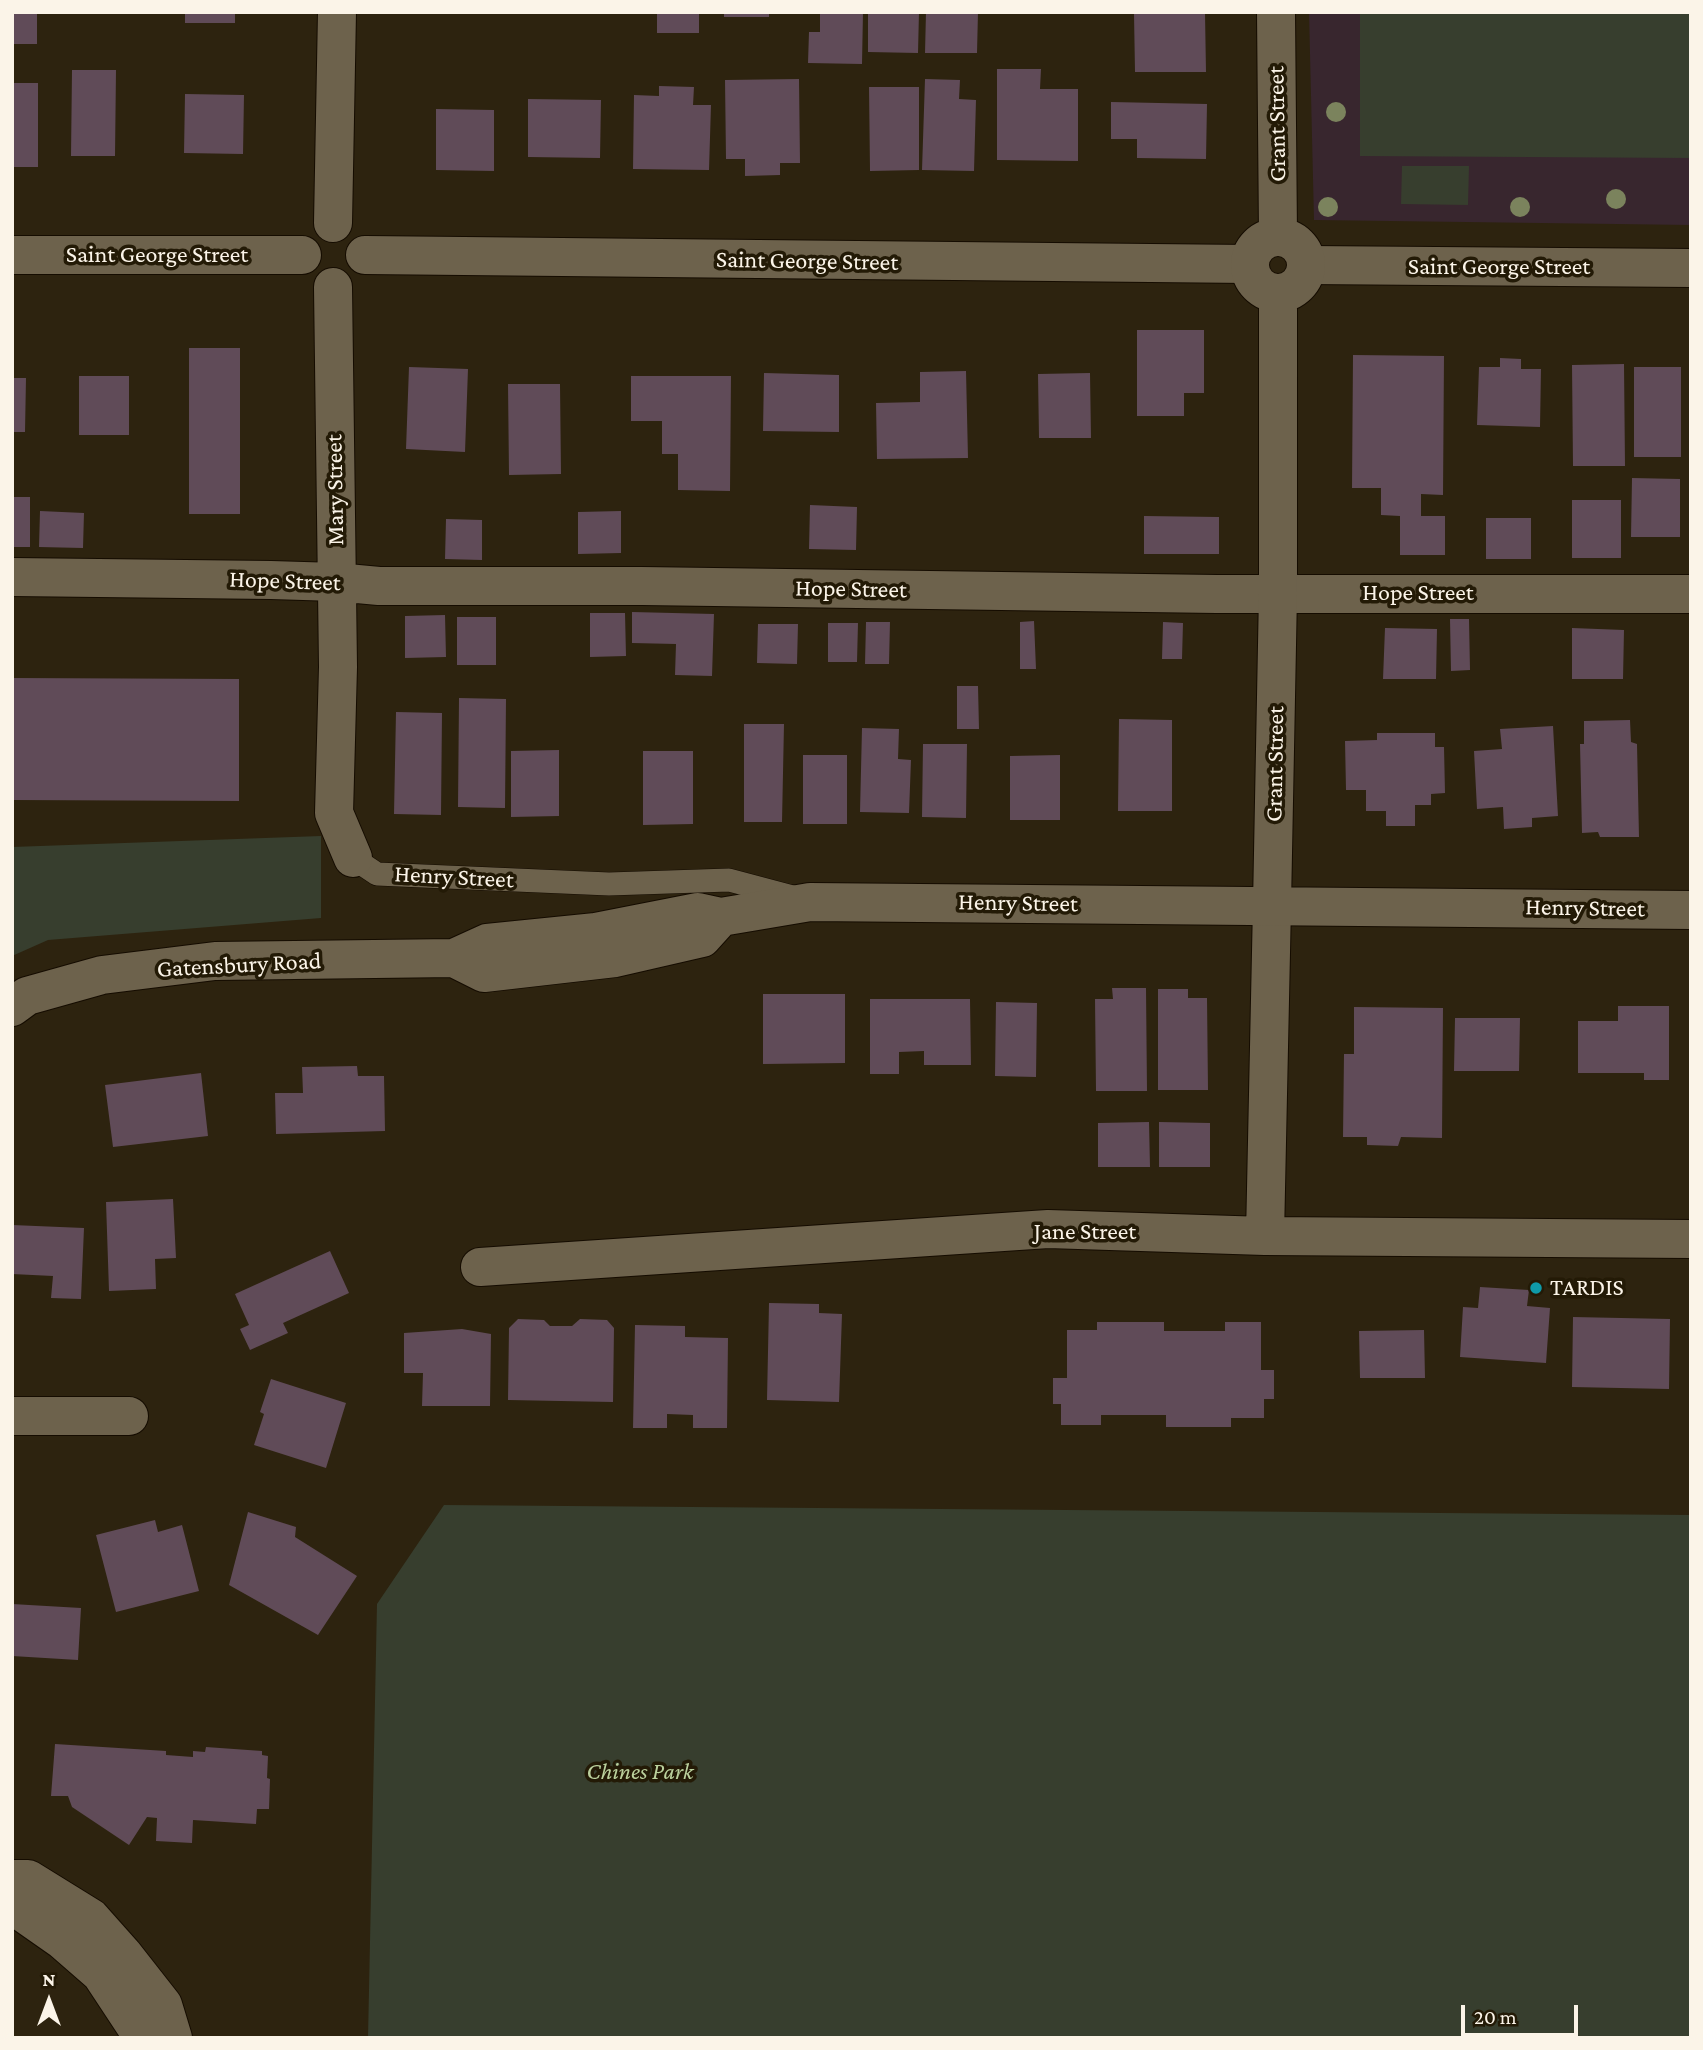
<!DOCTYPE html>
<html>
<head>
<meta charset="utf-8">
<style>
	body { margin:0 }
	#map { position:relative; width:1703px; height:2050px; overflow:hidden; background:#2d230f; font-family:"Crimson Pro",serif }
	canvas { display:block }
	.frame { position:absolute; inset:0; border:14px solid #fbf4e8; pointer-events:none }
	.north { position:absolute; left:14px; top:1966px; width:70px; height:70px; -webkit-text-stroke:5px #231a06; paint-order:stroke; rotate:0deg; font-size:19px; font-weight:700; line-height:28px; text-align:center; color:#fbf4e8 }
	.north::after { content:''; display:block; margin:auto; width:24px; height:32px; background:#fbf4e8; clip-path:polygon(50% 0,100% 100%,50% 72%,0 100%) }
	.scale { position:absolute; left:1461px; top:2005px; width:117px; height:32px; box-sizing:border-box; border:4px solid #fbf4e8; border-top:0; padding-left:9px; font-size:21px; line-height:24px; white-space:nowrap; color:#fbf4e8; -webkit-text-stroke:5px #231a06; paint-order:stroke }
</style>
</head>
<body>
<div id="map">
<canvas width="1703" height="2050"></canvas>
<div class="frame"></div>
<div class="north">N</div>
<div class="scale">20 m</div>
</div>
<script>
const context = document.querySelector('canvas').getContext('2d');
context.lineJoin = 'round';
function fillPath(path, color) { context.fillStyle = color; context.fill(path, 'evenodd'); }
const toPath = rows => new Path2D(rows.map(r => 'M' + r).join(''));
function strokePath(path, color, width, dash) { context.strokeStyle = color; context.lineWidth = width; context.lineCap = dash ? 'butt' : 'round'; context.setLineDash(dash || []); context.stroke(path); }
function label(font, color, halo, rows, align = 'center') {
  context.font = font + ' "Crimson Pro",serif'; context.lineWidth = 7; context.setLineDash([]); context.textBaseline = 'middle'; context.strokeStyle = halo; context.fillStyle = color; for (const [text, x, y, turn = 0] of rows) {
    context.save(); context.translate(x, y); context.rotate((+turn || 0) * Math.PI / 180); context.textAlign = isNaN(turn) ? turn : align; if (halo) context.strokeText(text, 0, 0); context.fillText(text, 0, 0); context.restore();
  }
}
fillPath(toPath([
	[1309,12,1691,12,1691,225,1314,220]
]), '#38262e');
fillPath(toPath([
	[1360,12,1691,12,1691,158,1360,156],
	[1402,166,1469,166,1468,205,1401,204],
	[321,836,321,918,48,940,12,956,12,847],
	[444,1505,1691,1515,1691,2038,368,2038,377,1604]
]), '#373e2e');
fillPath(toPath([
	[12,12,37,12,37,44,12,44],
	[185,12,235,12,235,23,185,23],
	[657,12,699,12,699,33,657,33],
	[724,12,769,12,769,17,724,17],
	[820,12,863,12,862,64,808,63,809,32,820,32],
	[868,12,919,12,918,53,868,52],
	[926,12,978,12,977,53,925,53],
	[1205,13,1206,72,1135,72,1134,14],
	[997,69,1041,69,1040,89,1078,89,1078,161,997,160],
	[72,70,116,70,115,156,71,156],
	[799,79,800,163,780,163,780,175,745,176,745,159,726,159,725,80],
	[925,79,960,80,959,99,976,100,974,171,922,170],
	[12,83,38,83,38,167,12,167],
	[659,86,694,87,693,105,711,105,709,170,633,169,634,95,659,96],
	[869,87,919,87,919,170,870,171],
	[185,94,244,95,243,154,184,153],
	[528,99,601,100,600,158,528,157],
	[1111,102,1207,104,1206,159,1137,158,1137,139,1111,139],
	[436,109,494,110,494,171,436,170],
	[1137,330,1204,330,1204,393,1184,393,1184,416,1137,416],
	[189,348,240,348,240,514,189,514],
	[1353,355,1444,356,1443,495,1421,494,1421,516,1445,516,1445,555,1400,555,1400,516,1381,515,1381,488,1352,488],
	[1500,358,1521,359,1521,369,1541,369,1540,427,1477,425,1479,367,1500,367],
	[1624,364,1625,466,1573,466,1572,365],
	[409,367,468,369,465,452,406,449],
	[1634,367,1681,367,1681,457,1634,457],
	[966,371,968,458,877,459,876,403,920,402,920,372],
	[764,373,839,375,839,432,763,431],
	[1090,373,1091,438,1039,438,1038,374],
	[79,376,129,376,129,435,79,435],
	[631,376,731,376,730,491,678,490,678,454,662,454,662,421,631,421],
	[12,378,26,378,25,432,12,432],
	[508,384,560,384,561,474,509,475],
	[1632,478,1680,479,1680,537,1631,537],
	[12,497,30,497,30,547,12,547],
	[1572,500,1621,500,1621,558,1572,558],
	[810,505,857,507,856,550,809,549],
	[40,511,84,513,83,548,39,547],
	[621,511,621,553,578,554,578,512],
	[1144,516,1219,517,1219,554,1144,554],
	[1486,518,1531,518,1531,559,1486,559],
	[446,519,482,520,482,560,445,559],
	[632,612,714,614,712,676,675,675,676,644,632,643],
	[590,613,625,613,626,656,590,657],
	[445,615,446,657,405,658,405,616],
	[457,617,496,617,496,665,457,665],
	[1450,619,1469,619,1470,670,1451,671],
	[1034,621,1036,669,1020,669,1020,622],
	[866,622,890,622,889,664,865,664],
	[1163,622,1183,623,1182,659,1162,659],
	[828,623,858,623,857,662,828,662],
	[758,624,798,624,797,664,757,663],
	[1385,628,1437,629,1436,679,1383,679],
	[1572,628,1624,630,1623,679,1572,679],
	[12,678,239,679,239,801,12,800],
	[957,686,978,686,979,729,957,729],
	[459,698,506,699,505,808,458,807],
	[396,712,442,713,441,815,394,814],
	[1119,719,1172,720,1172,811,1118,811],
	[1630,720,1631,742,1637,744,1639,837,1600,837,1598,832,1582,833,1580,744,1584,744,1584,721],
	[744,724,784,724,782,822,744,822],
	[1553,726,1558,816,1532,818,1532,827,1504,829,1503,807,1477,809,1474,751,1502,749,1500,729],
	[862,728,899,729,898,759,911,760,909,813,860,812],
	[1377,733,1435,733,1435,747,1444,747,1445,793,1431,794,1431,805,1415,805,1415,826,1386,826,1386,811,1366,811,1366,790,1346,790,1345,741,1377,740],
	[923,744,967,744,966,818,922,817],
	[559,750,559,816,511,817,511,751],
	[643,751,693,751,693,824,643,825],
	[803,755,847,755,847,824,803,824],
	[1060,755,1060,820,1010,820,1010,756],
	[1112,988,1146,988,1147,1091,1096,1091,1095,999,1113,999],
	[1158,989,1188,989,1188,998,1207,998,1208,1090,1158,1090],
	[763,994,845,994,845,1063,763,1064],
	[870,999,970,999,971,1065,924,1065,924,1051,899,1052,899,1074,870,1074],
	[996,1002,1037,1003,1036,1077,995,1076],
	[1618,1006,1669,1006,1669,1080,1644,1080,1644,1073,1578,1073,1578,1021,1618,1021],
	[1354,1007,1443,1008,1442,1138,1401,1137,1398,1146,1367,1145,1367,1137,1343,1137,1344,1054,1354,1054],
	[1455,1018,1520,1018,1519,1071,1454,1071],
	[357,1066,358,1076,384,1076,385,1131,276,1134,275,1093,303,1093,302,1067],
	[201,1073,208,1136,113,1147,105,1085],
	[1149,1122,1150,1167,1098,1167,1098,1123],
	[1159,1122,1210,1123,1210,1167,1159,1167],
	[173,1199,176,1258,155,1259,156,1289,109,1291,106,1202],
	[12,1225,84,1228,81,1299,51,1298,53,1276,12,1274],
	[330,1251,349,1293,283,1323,288,1333,250,1350,240,1329,249,1325,235,1294],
	[1533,1282,1541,1285,1539,1294,1531,1291],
	[1480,1287,1529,1290,1527,1306,1550,1308,1546,1363,1460,1357,1463,1307,1478,1308],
	[769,1303,819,1304,819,1313,842,1314,839,1402,767,1400],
	[1573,1317,1670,1319,1669,1389,1572,1387],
	[518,1319,544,1320,550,1326,572,1326,580,1319,607,1320,614,1328,613,1402,508,1400,509,1328],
	[1097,1322,1164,1322,1164,1331,1225,1331,1225,1322,1261,1322,1261,1370,1274,1370,1274,1399,1264,1399,1264,1418,1231,1418,1231,1427,1166,1427,1166,1415,1101,1415,1101,1425,1061,1425,1061,1404,1053,1404,1053,1378,1067,1378,1067,1330,1097,1330],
	[635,1325,685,1326,685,1337,728,1338,727,1428,693,1428,693,1415,667,1414,667,1428,633,1428],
	[462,1329,491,1334,490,1406,422,1406,423,1373,404,1373,404,1333],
	[1424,1330,1425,1378,1360,1378,1359,1331],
	[271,1379,346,1403,326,1468,254,1445,264,1414,260,1412],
	[248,1512,296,1527,295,1537,357,1576,318,1635,229,1585],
	[155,1520,158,1532,182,1525,199,1591,116,1612,96,1535],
	[12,1604,81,1608,78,1660,12,1656],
	[55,1744,166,1751,166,1755,193,1757,193,1751,205,1752,206,1747,262,1751,262,1755,268,1756,267,1778,270,1779,269,1809,257,1809,256,1824,193,1820,192,1843,156,1841,157,1818,147,1817,129,1845,72,1807,68,1796,51,1796]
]), '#604b58');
const lane = toPath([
	[353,858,377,874,609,884,729,880,793,897]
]);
const street = toPath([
	[333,223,337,12],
	[12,255,302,255],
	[365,255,1249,264],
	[1307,265,1691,268],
	[333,287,338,667,334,813,353,858],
	[12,577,271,580,336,582,379,586,642,586,1217,594,1691,594],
	[1265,1236,1272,905],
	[480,1267,1048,1229,1265,1236,1691,1239],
	[12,1416,129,1416]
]);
const secondary = toPath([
	[1276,12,1278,236],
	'1250 265a28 28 0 1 1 56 0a28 28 0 1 1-56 0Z',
	[1272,905,1278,593,1278,293],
	[454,958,484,973,615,958,702,938,721,917],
	[12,1007,27,996,102,975,215,961,454,958,487,943,596,932,698,912,721,917,810,902,1691,910],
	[12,1879,28,1879,91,1918,123,1954,163,2005,173,2038],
	[12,1905,62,1940,101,1974,136,2027,140,2038]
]);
strokePath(lane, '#150c00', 24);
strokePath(street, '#150c00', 40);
strokePath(secondary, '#150c00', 40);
strokePath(lane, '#6d624c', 23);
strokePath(street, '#6d624c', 38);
strokePath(secondary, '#6d624c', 38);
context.fillStyle = '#7b835d';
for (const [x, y] of [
	[1336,112],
	[1616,199],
	[1328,207],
	[1520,207]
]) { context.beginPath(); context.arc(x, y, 10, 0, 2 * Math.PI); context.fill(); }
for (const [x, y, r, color] of [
	[1536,1288,7,"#0f9aa8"]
]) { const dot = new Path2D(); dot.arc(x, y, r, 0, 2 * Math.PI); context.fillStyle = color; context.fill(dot); strokePath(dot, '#231a06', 2.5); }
label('24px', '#fbf4e8', '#231a06', [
	["Grant Street",1277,124,-91],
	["Saint George Street",157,255],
	["Saint George Street",807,261,1],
	["Saint George Street",1499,267],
	["Mary Street",335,490,-91],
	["Hope Street",285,581,2],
	["Hope Street",851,589,1],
	["Hope Street",1418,593],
	["Grant Street",1275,764,-89],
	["Henry Street",454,877,3],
	["Henry Street",1018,903,1],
	["Henry Street",1585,908,1],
	["Gatensbury Road",239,965,-3],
	["Jane Street",1085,1232]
]);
label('24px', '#fbf4e8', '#231a06', [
	["TARDIS",1550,1288]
], 'left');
label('italic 24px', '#bbd19d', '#231a06', [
	["Chines Park",640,1772]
]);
</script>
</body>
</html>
